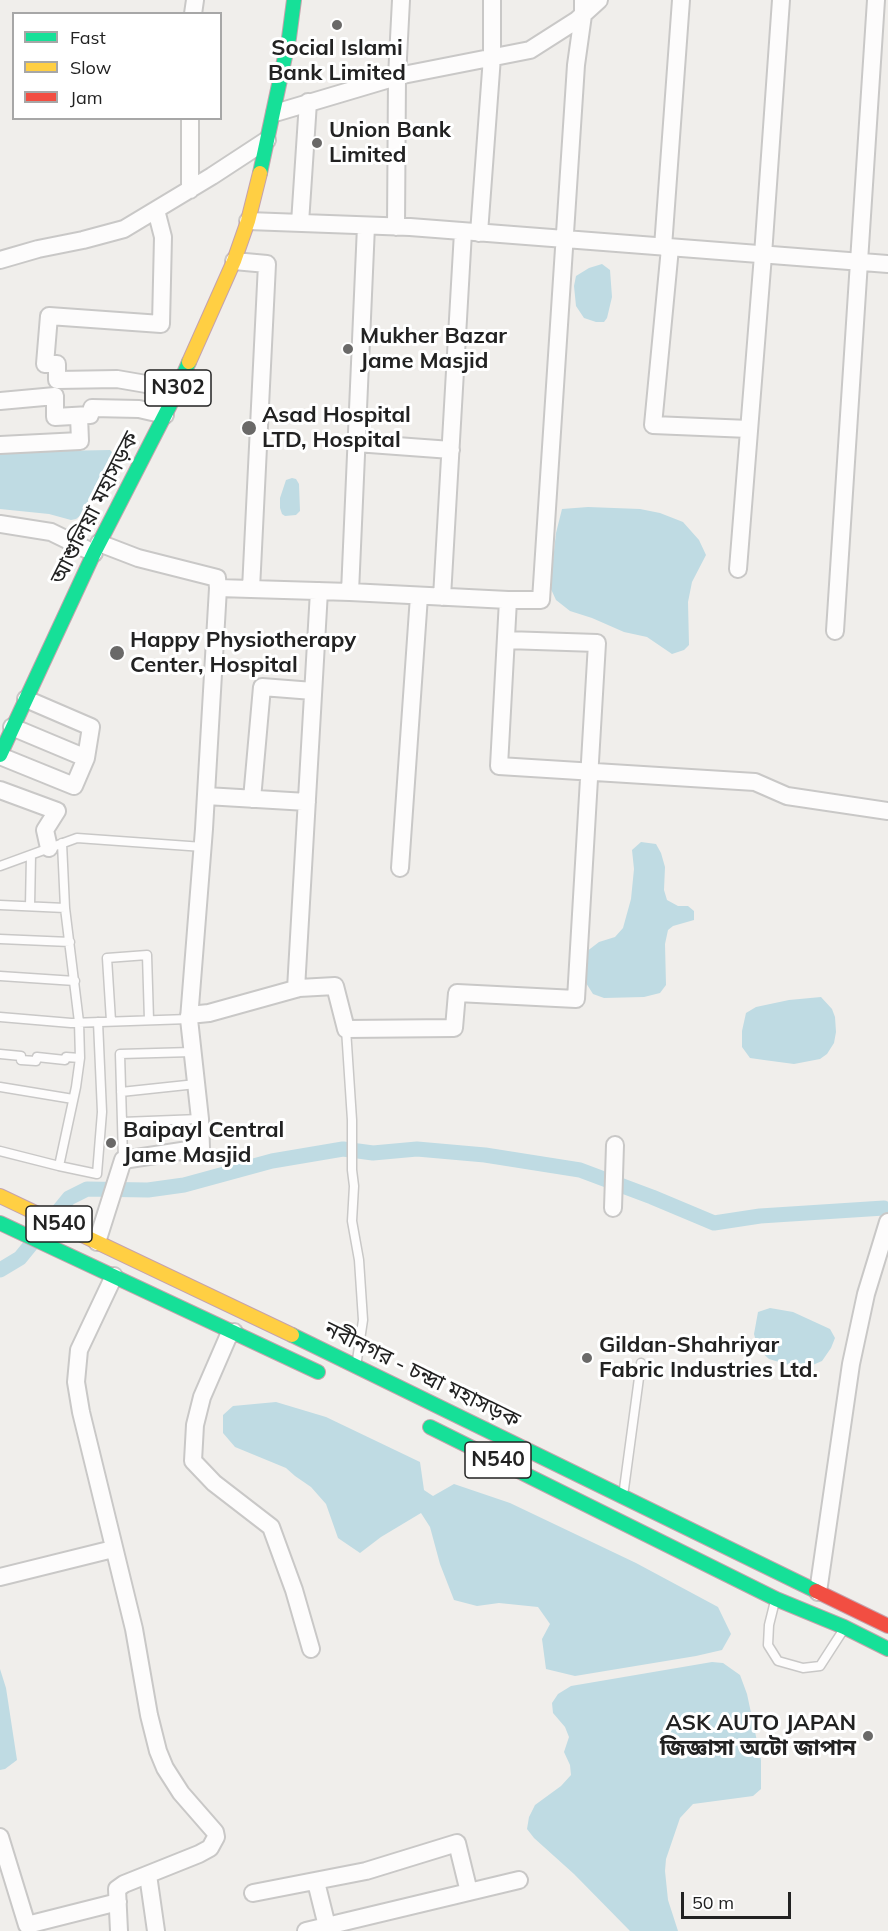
<!DOCTYPE html>
<html>
<head>
<meta charset="utf-8">
<style>
	body { margin:0 }
	#map { position:relative; width:888px; height:1931px; overflow:hidden; background:#f0eeeb; font-family:Mulish,sans-serif }
	canvas { display:block }
	.legend { position:absolute; left:12px; top:12px; width:210px; height:108px; box-sizing:border-box; background:#fff; border:2px solid #a7a7a7; margin:0; padding:8px 10px; list-style:none; font-size:18px; color:#222 }
	.legend li { display:flex; align-items:center; gap:12px; height:30px }
	.legend b { width:30px; border:2px solid #a7a7a7 }
	.scale { position:absolute; left:681px; top:1892px; width:110px; height:27px; box-sizing:border-box; border:3px solid #222; border-top:0; padding-left:8px; font-size:18px; line-height:21px; white-space:nowrap; color:#222; -webkit-text-stroke:4px #fff; paint-order:stroke }
</style>
</head>
<body>
<div id="map">
<canvas width="888" height="1931"></canvas>
<ul class="legend">
<li><b style="height:8px;background:#16e098"></b>Fast</li>
<li><b style="height:8px;background:#ffcf43"></b>Slow</li>
<li><b style="height:8px;background:#f24e42"></b>Jam</li>
</ul>
<div class="scale">50 m</div>
</div>
<script>
const context = document.querySelector('canvas').getContext('2d');
context.lineJoin = 'round';
function fillPath(path, color) { context.fillStyle = color; context.fill(path, 'evenodd'); }
const toPath = rows => new Path2D(rows.map(r => 'M' + r).join(''));
function strokePath(path, color, width, dash) { context.strokeStyle = color; context.lineWidth = width; context.lineCap = dash ? 'butt' : 'round'; context.setLineDash(dash || []); context.stroke(path); }
function label(font, color, halo, rows, align = 'center') {
  context.font = font + ' Mulish,"Noto Sans Bengali",sans-serif'; context.lineWidth = 6; context.setLineDash([]); context.textBaseline = 'middle'; context.strokeStyle = halo; context.fillStyle = color; for (const [text, x, y, turn = 0] of rows) {
    context.save(); context.translate(x, y); context.rotate((+turn || 0) * Math.PI / 180); context.textAlign = isNaN(turn) ? turn : align; if (halo) context.strokeText(text, 0, 0); context.fillText(text, 0, 0); context.restore();
  }
}
fillPath(toPath([
	[602,264,610,270,612,297,607,318,604,322,596,322,584,318,576,306,574,286,576,276,589,268],
	[110,450,113,453,108,464,81,515,76,519,71,520,49,514,0,509,0,454,57,451],
	[292,478,296,479,299,484,300,511,296,515,285,516,282,514,280,508,280,498,286,480],
	[588,507,640,509,660,513,683,522,699,540,706,555,692,582,688,602,689,645,684,650,672,654,647,637,624,632,592,618,570,611,556,600,550,587,556,533,562,509],
	[641,842,656,844,661,853,665,867,664,890,667,900,678,906,688,906,694,911,694,920,673,926,668,930,665,944,666,985,660,993,644,997,604,998,593,994,586,983,584,962,586,952,599,942,615,937,623,928,631,899,634,869,632,850],
	[821,997,832,1009,835,1017,836,1032,834,1043,827,1054,820,1059,794,1064,764,1060,750,1058,742,1047,742,1031,746,1013,756,1007,789,1000],
	[770,1308,793,1312,830,1329,835,1338,831,1348,822,1361,808,1367,789,1365,769,1359,758,1349,754,1334,758,1312],
	[276,1402,326,1417,420,1462,424,1490,433,1496,454,1484,510,1503,636,1563,718,1607,731,1634,722,1650,696,1656,575,1676,546,1669,542,1639,550,1624,538,1607,499,1603,477,1606,454,1600,440,1564,430,1527,421,1513,381,1537,360,1553,338,1538,326,1504,311,1487,295,1476,286,1468,235,1447,223,1433,223,1415,233,1406],
	[712,1662,723,1663,740,1675,747,1694,761,1760,761,1789,753,1796,693,1804,680,1818,666,1859,665,1871,668,1900,678,1931,630,1931,574,1874,534,1838,527,1829,529,1817,535,1805,561,1786,571,1775,570,1765,564,1752,569,1737,565,1727,553,1713,552,1703,558,1694,571,1686],
	[0,1669,6,1688,17,1760,5,1769,0,1770]
]), '#bfdbe3');
strokePath(toPath([
	[0,1270,20,1258,69,1198,87,1189,148,1190,184,1185,272,1161,343,1149,373,1153,417,1149,485,1155,580,1170,652,1197,714,1223,760,1216,884,1208]
]), '#bfdbe3', 15);
const lane = toPath([
	[0,866,77,838,203,847],
	[0,905,65,908],
	[30,906,31,855],
	[0,939,70,942],
	[0,976,75,981],
	[0,1017,71,1023,189,1019],
	[111,1021,107,958,147,955,149,1020],
	[346,1029,352,1120,352,1170,354,1186,352,1221,359,1260,363,1320,357,1360],
	[0,1054,21,1056,21,1060,36,1061,37,1057,65,1060,66,1057,80,1058],
	[0,1087,73,1099],
	[121,1092,196,1084],
	[122,1122,120,1054,192,1052],
	[0,1151,59,1166,76,1087,80,1058,79,1022,65,908,62,843],
	[123,1160,122,1122,200,1119],
	[59,1166,97,1174,102,1112,98,1022],
	[624,1489,641,1363],
	[774,1605,769,1625,768,1645,778,1661,803,1668,820,1666,842,1632]
]);
const street = toPath([
	[583,0,583,15,576,65,541,600,508,600,499,766,755,782,787,796,888,811],
	[193,14,195,0],
	[275,113,403,75,530,50,577,20,599,0],
	[190,190,190,118],
	[156,210,163,237,161,324,49,316,45,364,57,364,57,380,117,379,146,384,175,394],
	[248,221,410,227,888,264],
	[300,223,308,102],
	[396,227,397,77,401,0],
	[479,233,492,57,492,0],
	[663,247,681,0],
	[670,248,653,425,749,429],
	[0,260,38,249,83,240,124,229,212,176,267,140],
	[234,261,267,264,251,589],
	[0,401,55,396,55,417,90,415,92,408,139,409,165,415],
	[356,443,451,450],
	[0,445,80,441,79,416],
	[0,524,51,532,94,553],
	[99,543,138,558,217,578,218,588],
	[738,569,763,255,781,0],
	[350,592,366,226],
	[442,597,463,232],
	[835,631,876,0],
	[26,699,91,727,86,758],
	[0,756,74,786,86,758,12,727],
	[0,790,57,811,45,830,49,848],
	[206,796,307,802],
	[252,799,262,687,313,691],
	[400,868,419,596],
	[296,989,319,591],
	[189,1015,209,1013,299,988,335,986,346,1029,454,1028,457,993,576,999,597,643,506,640],
	[613,1208,615,1145],
	[97,1242,123,1160,201,1148,200,1119,189,1019,204,829,218,588,350,592,508,600],
	[114,1276,79,1350,76,1382,81,1412,134,1629,149,1715,158,1751,165,1768,181,1793,215,1832,216,1837,210,1848,199,1854,124,1884,117,1889,119,1931],
	[234,1332,228,1337,202,1397,195,1425,193,1461,214,1483,271,1527,294,1590,311,1649],
	[0,1577,113,1549],
	[818,1592,851,1364,866,1294,888,1222],
	[0,1837,27,1925,118,1902],
	[148,1875,156,1931],
	[316,1882,327,1926],
	[253,1893,366,1871,457,1843,469,1892],
	[306,1931,519,1880]
]);
const fast = toPath([
	[260,173,289,38,294,0],
	[0,755,94,553,170,405,189,362],
	[0,1223,318,1372],
	[292,1335,816,1591],
	[430,1427,776,1599,844,1627,888,1649]
]);
const slow = toPath([
	[189,362,234,261,248,221,260,173],
	[0,1196,292,1335]
]);
const jam = toPath([
	[816,1591,888,1626]
]);
strokePath(lane, '#c9c8c7', 11);
strokePath(street, '#c9c8c7', 20);
strokePath(fast, '#c5a2ac', 16);
strokePath(slow, '#c5a2ac', 16);
strokePath(jam, '#c5a2ac', 16);
strokePath(lane, '#fdfcfc', 8);
strokePath(street, '#fdfcfc', 16);
strokePath(fast, '#16e098', 14);
strokePath(slow, '#ffcf43', 14);
strokePath(jam, '#f24e42', 14);
for (const [x, y, r, color] of [
	[337,25,6,"#6a6968"],
	[317,143,6,"#6a6968"],
	[348,349,6,"#6a6968"],
	[249,428,8,"#6a6968"],
	[117,653,8,"#6a6968"],
	[111,1143,6,"#6a6968"],
	[587,1358,6,"#6a6968"],
	[868,1736,6,"#6a6968"]
]) { const dot = new Path2D(); dot.arc(x, y, r, 0, 2 * Math.PI); context.fillStyle = color; context.fill(dot); strokePath(dot, '#fff', 2); }
for (const [x, y, w] of [
	[178,388,66],
	[59,1224,66],
	[498,1460,66]
]) { const box = new Path2D(); box.roundRect(x - w / 2, y - 18, w, 36, 4.5); context.fillStyle = '#fff'; context.fill(box); strokePath(box, '#222', 1.5); }
label('bold 21px', '#222', null, [
	["N302",178,388],
	["N540",59,1224],
	["N540",498,1460]
]);
label('bold 22px', '#222', '#fff', [
	["Social Islami",337,48,"center"],
	["Bank Limited",337,73,"center"],
	["Union Bank",329,130],
	["Limited",329,155],
	["Mukher Bazar",360,336],
	["Jame Masjid",360,361],
	["Asad Hospital",262,415],
	["LTD, Hospital",262,440],
	["Happy Physiotherapy",130,640],
	["Center, Hospital",130,665],
	["Baipayl Central",123,1130],
	["Jame Masjid",123,1155],
	["Gildan-Shahriyar",599,1345],
	["Fabric Industries Ltd.",599,1370],
	["ASK AUTO JAPAN",856,1723,"right"],
	["জিজ্ঞাসা অটো জাপান",856,1748,"right"]
], 'left');
label('22px', '#222', '#fff', [
	["আশুলিয়া মহাসড়ক",95,508,-63],
	["নবীনগর - চন্দ্রা মহাসড়ক",422,1375,26]
]);
</script>
</body>
</html>
